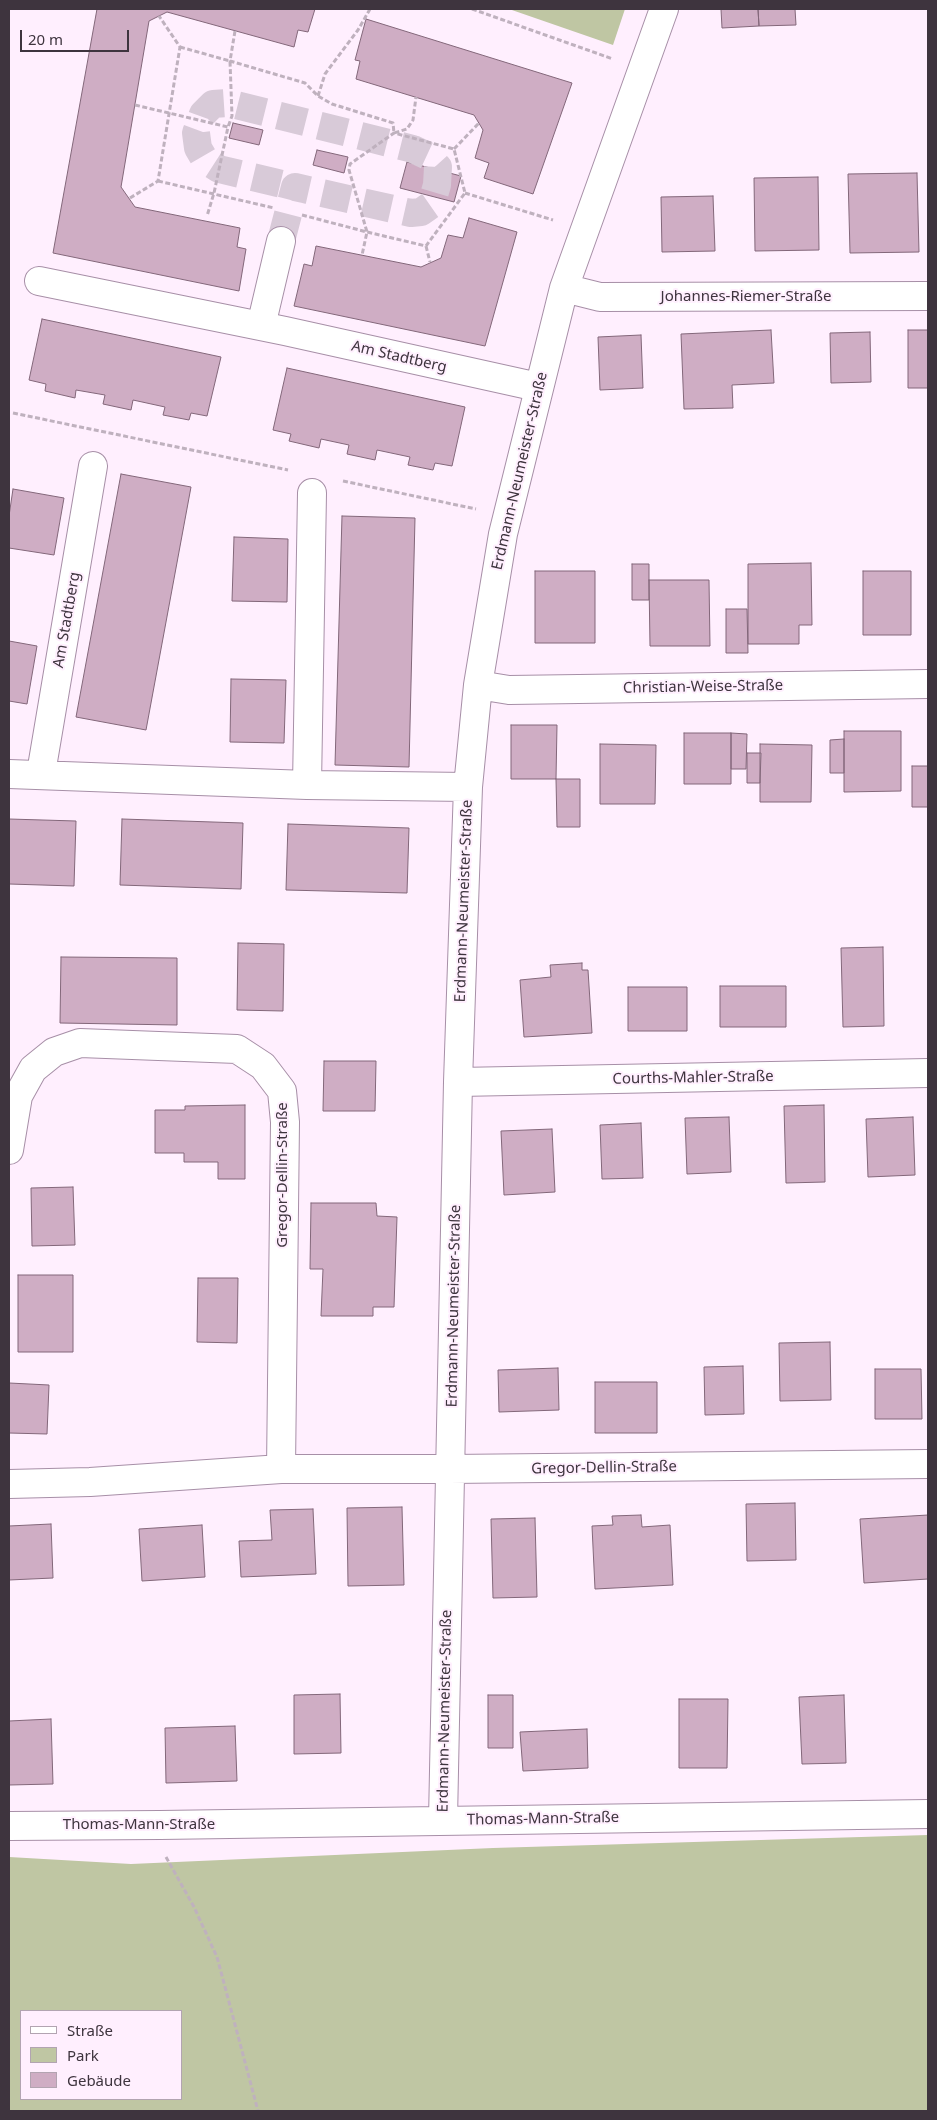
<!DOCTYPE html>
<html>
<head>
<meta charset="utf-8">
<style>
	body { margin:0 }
	#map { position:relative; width:937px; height:2120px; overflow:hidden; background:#ffeffe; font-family:"Noto Sans",sans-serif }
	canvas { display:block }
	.frame { position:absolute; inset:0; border:10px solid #3e343e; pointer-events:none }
	.legend { position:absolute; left:20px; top:2010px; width:162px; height:90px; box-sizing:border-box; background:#ffeffe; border:1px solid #b2a4b1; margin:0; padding:6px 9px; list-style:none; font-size:15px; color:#3e343e }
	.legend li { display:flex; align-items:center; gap:10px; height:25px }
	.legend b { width:25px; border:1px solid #b2a4b1 }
	.scale { position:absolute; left:20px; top:30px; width:109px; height:22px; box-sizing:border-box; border:2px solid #3e343e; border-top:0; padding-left:6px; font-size:15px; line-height:18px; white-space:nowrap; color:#3e343e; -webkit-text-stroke:4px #ffeffe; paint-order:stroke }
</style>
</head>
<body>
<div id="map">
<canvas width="937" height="2120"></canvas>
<div class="frame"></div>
<ul class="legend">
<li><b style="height:6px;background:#fff"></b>Straße</li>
<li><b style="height:14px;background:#bfc6a3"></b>Park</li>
<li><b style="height:14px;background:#cfadc4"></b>Gebäude</li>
</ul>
<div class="scale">20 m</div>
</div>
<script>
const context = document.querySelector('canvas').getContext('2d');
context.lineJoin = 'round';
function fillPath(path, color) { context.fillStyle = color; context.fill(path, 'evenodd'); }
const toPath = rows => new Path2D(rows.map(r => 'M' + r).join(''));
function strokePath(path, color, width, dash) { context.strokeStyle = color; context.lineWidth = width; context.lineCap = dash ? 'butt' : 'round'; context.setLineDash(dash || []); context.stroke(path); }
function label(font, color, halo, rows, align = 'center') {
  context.font = font + ' "Noto Sans",sans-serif'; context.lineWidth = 4; context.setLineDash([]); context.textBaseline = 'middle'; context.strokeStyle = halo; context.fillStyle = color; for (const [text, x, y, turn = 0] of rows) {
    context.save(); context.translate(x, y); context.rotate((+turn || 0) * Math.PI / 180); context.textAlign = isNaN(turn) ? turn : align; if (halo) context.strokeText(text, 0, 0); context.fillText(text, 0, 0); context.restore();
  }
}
fillPath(toPath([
	[509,9,625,9,613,45],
	[928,1835,928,2111,9,2111,9,1857,131,1864,493,1848],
	[21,2011,181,2011,181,2099,21,2099]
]), '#bfc6a3');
const building = toPath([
	[97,9,315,9,308,32,298,30,294,47,167,12,149,21,121,187,135,207,240,228,237,247,246,249,239,291,53,253,97,9],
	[721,9,758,9,759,26,722,28,721,9],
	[758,9,795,9,796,25,759,26,758,9],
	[366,19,572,83,533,194,484,178,489,163,475,158,483,130,474,115,356,79,360,61,355,60,366,19],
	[233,123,263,130,259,145,229,138,233,123],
	[317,150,348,157,344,173,313,165,317,150],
	[407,162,461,176,454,202,400,188,407,162],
	[917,173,919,252,850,253,848,174,917,173],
	[818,177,819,250,755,251,754,178,818,177],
	[713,196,715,251,662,252,661,197,713,196],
	[469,218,517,232,485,346,294,306,304,264,312,266,316,246,421,267,441,258,448,235,463,238,469,218],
	[42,319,221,357,207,416,191,413,189,420,163,415,165,407,133,400,131,410,103,404,105,395,76,390,75,398,45,391,46,384,29,380,42,319],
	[771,330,774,383,732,385,733,408,684,409,681,334,771,330],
	[908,330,928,330,928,388,908,388,908,330],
	[870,332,871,382,831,383,830,333,870,332],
	[641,335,643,388,600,390,598,337,641,335],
	[287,368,465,407,452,466,435,463,433,470,408,465,410,457,377,450,375,460,347,454,349,445,321,439,319,448,289,441,291,434,273,430,287,368],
	[121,474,191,487,146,730,76,717,121,474],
	[13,489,64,498,54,555,9,548,9,516,13,489],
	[342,516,415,518,409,767,335,765,342,516],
	[234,537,288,539,287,602,232,601,234,537],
	[811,563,812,625,799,625,799,644,748,644,748,564,811,563],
	[632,564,649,564,649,600,632,600,632,564],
	[535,571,595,571,595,643,535,643,535,571],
	[863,571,911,571,911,635,863,635,863,571],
	[649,580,709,580,710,646,650,646,649,580],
	[726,609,747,609,748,653,726,653,726,609],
	[9,641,37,646,27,704,9,701,9,641],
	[231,679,286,680,284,743,230,742,231,679],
	[511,725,557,725,556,779,511,779,511,725],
	[844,731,901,731,901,791,844,792,844,731],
	[684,733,731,733,731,784,684,784,684,733],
	[731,733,747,734,746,769,731,769,731,733],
	[844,739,844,773,830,773,830,740,844,739],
	[600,744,656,745,655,804,600,804,600,744],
	[760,744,812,745,811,802,760,802,760,744],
	[747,753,761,753,760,783,747,783,747,753],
	[912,766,928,766,928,807,912,807,912,766],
	[556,779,580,779,580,827,557,827,556,779],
	[9,819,76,821,74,886,9,884,9,819],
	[122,819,243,823,241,889,120,885,122,819],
	[288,824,409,828,407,893,286,890,288,824],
	[238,943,284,944,283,1011,237,1010,238,943],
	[883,947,884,1026,843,1027,841,948,883,947],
	[61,957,177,958,177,1025,60,1023,61,957],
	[582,963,582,970,588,970,592,1033,524,1037,520,980,551,977,550,965,582,963],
	[720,986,786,986,786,1027,720,1027,720,986],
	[628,987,687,987,687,1031,628,1031,628,987],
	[324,1061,376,1061,375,1111,323,1111,324,1061],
	[245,1105,245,1179,218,1179,218,1162,184,1162,184,1153,155,1153,155,1110,185,1110,185,1106,245,1105],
	[824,1105,825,1182,786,1183,784,1106,824,1105],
	[729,1117,731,1172,687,1174,685,1118,729,1117],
	[913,1117,915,1175,868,1177,866,1119,913,1117],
	[641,1123,643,1178,602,1179,600,1125,641,1123],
	[552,1129,555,1192,504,1195,501,1131,552,1129],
	[73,1187,75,1245,32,1246,31,1188,73,1187],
	[311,1203,376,1203,377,1216,397,1217,394,1307,373,1307,373,1316,321,1316,323,1269,310,1269,311,1203],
	[18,1275,73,1275,73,1352,18,1352,18,1275],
	[198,1278,238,1278,237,1343,197,1342,198,1278],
	[830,1342,831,1400,780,1401,779,1343,830,1342],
	[743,1366,744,1414,705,1415,704,1367,743,1366],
	[558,1368,559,1410,499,1412,498,1370,558,1368],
	[875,1369,921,1369,922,1419,875,1419,875,1369],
	[595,1382,657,1382,657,1433,595,1433,595,1382],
	[9,1383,49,1385,47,1434,9,1433,9,1383],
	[795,1503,796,1560,747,1561,746,1504,795,1503],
	[402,1507,404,1585,348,1586,347,1508,402,1507],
	[313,1509,316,1574,241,1577,239,1541,272,1540,270,1510,313,1509],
	[641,1515,642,1527,670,1525,673,1585,595,1589,592,1526,613,1525,612,1516,641,1515],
	[928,1515,928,1579,864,1583,860,1519,928,1515],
	[535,1518,537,1597,493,1598,491,1519,535,1518],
	[51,1524,53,1578,9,1580,9,1526,51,1524],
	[202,1525,205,1577,142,1581,139,1529,202,1525],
	[340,1694,341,1753,294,1754,294,1695,340,1694],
	[488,1695,513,1695,513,1748,488,1748,488,1695],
	[844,1695,846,1763,802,1764,799,1697,844,1695],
	[679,1699,728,1699,727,1768,679,1768,679,1699],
	[51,1719,53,1784,9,1785,9,1721,51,1719],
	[235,1726,237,1781,166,1783,165,1728,235,1726],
	[587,1729,588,1768,523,1771,520,1732,587,1729]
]);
fillPath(building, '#cfadc4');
strokePath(building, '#83677a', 1);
strokePath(toPath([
	[281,241,295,187,411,213,421,212,431,205,437,185,438,167,428,156,413,149,228,103,213,104,203,114,196,133,198,148,205,160,219,169,295,187]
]), '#d8cad8', 28, [28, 14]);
const minor = toPath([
	[39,281,285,331,538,387],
	[564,288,600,297,928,296],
	[261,326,281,241],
	[478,685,509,690,928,684],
	[41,773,93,466],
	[9,774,307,785,468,787],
	[307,785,312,493],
	[458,1082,928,1073],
	[9,1150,18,1096,33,1069,54,1052,80,1043,237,1049,263,1066,282,1091,285,1122,281,1469],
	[9,1484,90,1482,281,1469,450,1469,928,1464],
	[443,1820,458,1082,468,787,478,685,503,534,564,288,664,9],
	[9,1826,160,1825,928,1814]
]);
strokePath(minor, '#a78fa7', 30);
strokePath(toPath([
	[472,9,613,59],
	[235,31,230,61,305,83,318,96,332,104,393,123,394,133,407,129,413,120,416,97],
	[180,47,230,61,232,116,228,127],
	[318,96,325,74,358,30,370,9],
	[135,105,228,127,214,193,207,216],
	[454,149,479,123],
	[158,181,274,208],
	[465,193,553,220],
	[130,198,158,181,180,47,159,16],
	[302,215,367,232,426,246,465,193,454,149,394,133,350,164,349,170,367,232,362,255],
	[426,246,430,262],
	[13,413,288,470],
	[343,481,476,509],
	[166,1857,194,1907,217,1957,258,2111]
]), '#bfb1be', 3, [5, 2.5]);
strokePath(minor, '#fff', 28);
label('15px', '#3e343e', '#ffeffe', [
	["Johannes-Riemer-Straße",746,297],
	["Am Stadtberg",399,357,13],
	["Erdmann-Neumeister-Straße",520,471,-77],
	["Am Stadtberg",67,620,-80],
	["Christian-Weise-Straße",703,687,-1],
	["Erdmann-Neumeister-Straße",464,901,-88],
	["Courths-Mahler-Straße",693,1078,-1],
	["Gregor-Dellin-Straße",283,1175,-90],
	["Erdmann-Neumeister-Straße",454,1306,-89],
	["Gregor-Dellin-Straße",604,1468,-1],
	["Erdmann-Neumeister-Straße",445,1711,-89],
	["Thomas-Mann-Straße",543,1819,-1],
	["Thomas-Mann-Straße",139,1825]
]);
</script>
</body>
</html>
